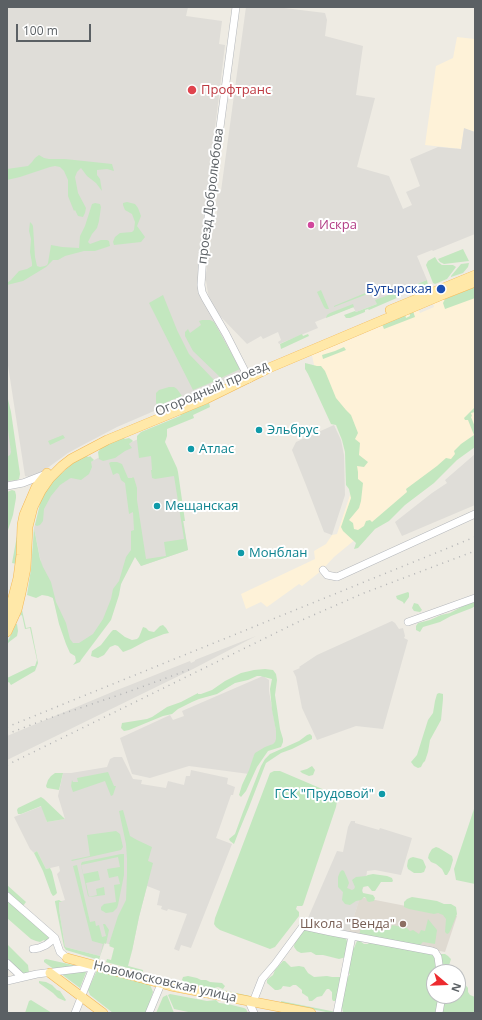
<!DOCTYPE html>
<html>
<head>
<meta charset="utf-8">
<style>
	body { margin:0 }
	#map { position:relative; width:482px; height:1020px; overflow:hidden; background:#eeebe3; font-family:"Open Sans",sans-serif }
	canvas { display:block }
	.frame { position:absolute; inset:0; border:8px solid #5b6064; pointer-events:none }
	.north { position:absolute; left:426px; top:964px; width:40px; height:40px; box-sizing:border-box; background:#fff; border:1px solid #bdbfc1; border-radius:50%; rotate:109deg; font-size:11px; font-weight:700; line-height:16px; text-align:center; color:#5b6064 }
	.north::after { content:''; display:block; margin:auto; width:14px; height:18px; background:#ed2b2f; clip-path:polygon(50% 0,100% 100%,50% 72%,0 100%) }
	.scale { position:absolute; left:16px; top:24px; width:75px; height:18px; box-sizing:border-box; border:2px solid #5b6064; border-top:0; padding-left:5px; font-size:12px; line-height:14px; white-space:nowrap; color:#5b6064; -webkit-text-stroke:3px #fff; paint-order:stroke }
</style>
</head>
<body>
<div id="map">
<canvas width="482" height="1020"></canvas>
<div class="frame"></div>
<div class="north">N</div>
<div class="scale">100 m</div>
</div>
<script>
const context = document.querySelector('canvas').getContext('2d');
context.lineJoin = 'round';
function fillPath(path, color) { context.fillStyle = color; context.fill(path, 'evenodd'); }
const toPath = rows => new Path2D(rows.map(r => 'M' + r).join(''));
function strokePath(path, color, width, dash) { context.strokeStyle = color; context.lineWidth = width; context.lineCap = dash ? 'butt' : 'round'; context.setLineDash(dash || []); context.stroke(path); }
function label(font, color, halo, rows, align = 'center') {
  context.font = font + ' "Open Sans",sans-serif'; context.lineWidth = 4; context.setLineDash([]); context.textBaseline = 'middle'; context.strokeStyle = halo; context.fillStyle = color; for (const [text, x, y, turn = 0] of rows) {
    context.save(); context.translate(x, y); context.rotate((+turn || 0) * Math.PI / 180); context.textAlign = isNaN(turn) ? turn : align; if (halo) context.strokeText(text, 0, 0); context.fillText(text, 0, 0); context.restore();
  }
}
fillPath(toPath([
	[457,37,475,39,475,132,464,129,461,149,425,145,436,66,453,58],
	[475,287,475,442,459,454,334,557,321,571,302,586,299,584,267,607,261,602,246,609,241,594,315,559,314,551,326,544,332,535,337,534,350,495,351,462,315,370,312,355,363,334,378,326,418,309,420,313,434,307,433,303,445,299]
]), '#fef2d8');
fillPath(toPath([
	[7,7,188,7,186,16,222,21,219,44,225,45,202,237,198,276,198,285,241,368,242,371,240,374,117,427,79,447,68,453,42,472,29,477,25,476,7,359],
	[246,7,276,7,325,13,327,20,325,36,363,46,356,95,375,98,357,167,389,176,403,209,412,205,406,192,420,186,410,159,438,147,461,149,464,128,475,132,475,234,433,251,432,250,417,256,427,280,394,293,395,297,356,312,353,307,315,322,318,328,279,344,278,342,281,340,278,332,263,339,261,336,247,344,220,316,209,299,206,281,205,280,213,226,217,214,216,203,218,191,221,191],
	[7,418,17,478,15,481,7,483],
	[334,425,341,440,344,455,345,495,332,535,324,532,306,485,292,450,296,442],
	[155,431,175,468,188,550,141,566,132,552,107,625,71,652,41,563,34,528,37,518,58,479,98,458],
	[475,454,475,505,402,536,395,522,432,493,447,483,445,480],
	[392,621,395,623,399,629,403,628,405,636,404,638,408,640,383,729,356,726,317,740,302,708,296,677,293,671,300,668,299,667,317,655],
	[256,636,193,669,7,760,7,736,117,690,130,685,190,661,191,663,195,661,195,660],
	[263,676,269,680,269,691,278,741,254,756,249,774,189,766,150,778,132,774,120,738,170,715,173,720,184,716,182,711],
	[114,757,122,757,133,779,142,780,141,784,166,788,168,781,184,785,186,776,190,776,191,770,228,778,227,784,235,787,233,795,231,795,216,838,232,844,191,948,181,945,179,951,174,949,187,914,168,909,167,911,161,909,162,906,157,905,160,891,147,886,139,917,132,951,105,943,100,956,65,947,59,909,59,902,65,900,57,874,60,871,59,866,46,869,37,851,34,853,30,849,14,817,42,806,47,822,65,819,58,796,63,773,71,773,107,767,110,759],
	[351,821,355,821,355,823,379,830,380,828,412,838,401,875,375,870,367,871,366,879,349,932,308,920,308,918,337,851,343,852,348,827]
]), '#dfddd8');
fillPath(toPath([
	[360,897,457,916,445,952,350,934,349,932]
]), '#dfdad1');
fillPath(toPath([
	[39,155,44,158,49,159,65,159,112,164,114,171,107,169,97,170,97,175,100,179,102,191,96,183,87,176,81,168,77,172,75,177,78,193,86,208,85,213,83,217,78,216,75,210,74,211,68,196,68,180,64,171,60,167,55,166,50,167,20,177,7,180,7,169,28,166,32,162,35,158],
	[127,202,135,204,138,208,141,216,137,226,145,237,141,242,114,245,113,242,115,237,120,233,132,232,134,230,135,222,132,214,125,210,123,205,123,203],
	[95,203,100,204,101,207,99,221,97,228,92,234,88,242,90,244,101,240,107,240,109,241,110,246,95,251,84,251,65,256,58,260,53,260,46,267,23,281,7,285,7,283,11,280,19,271,27,269,32,266,32,263,30,252,31,239,29,231,30,222,32,224,33,226,35,257,37,266,40,267,45,266,47,265,48,263,51,245,62,247,79,248,80,236,85,226,92,204],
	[463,249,469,261,444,264,440,262,438,259],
	[435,257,438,262,442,265,453,265,456,267,447,279,435,284,433,283,426,265,428,261],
	[469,263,468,267,463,273,451,277,451,276,461,264],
	[427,280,428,285,413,291,412,286],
	[382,286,383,288,334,307,334,306],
	[475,287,475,298,445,309,443,303,445,299],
	[321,290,329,309,326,309,324,307,317,292],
	[398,292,399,297,369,310,368,309,365,310,365,312,350,318,346,318,344,315,355,311,356,312,377,304,375,300,394,293,394,294],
	[163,295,177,330,189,354,215,381,193,390,149,303],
	[353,304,354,307,326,318,327,315,330,313],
	[413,311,415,317,384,329,382,324,405,314,406,318,410,316,409,312],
	[202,320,210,320,214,322,240,369,221,378,193,351,185,336,185,332,188,329,190,333,201,325,199,321],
	[302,334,303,336,308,334,309,336,281,349,280,344],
	[344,347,346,350,323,359,322,355,335,351],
	[305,363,317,366,321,366,325,371,336,398,346,410,351,415,358,433,355,439,360,443,359,455,368,462,364,467,357,466,358,472,358,479,363,483,361,501,359,508,349,520,353,523,354,529,358,530,364,526,366,521,370,520,372,522,407,492,406,489,437,466,446,458,451,459,455,454,454,451,461,444,474,435,468,420,465,420,464,418,475,407,475,412,471,413,472,416,471,417,475,427,475,447,457,460,434,483,405,505,389,521,375,529,358,548,354,549,356,543,343,531,341,527,351,498,349,489,346,485,345,452,342,440,336,425,331,424,308,374,305,369],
	[169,387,174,387,177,389,182,396,157,406,156,402,156,393,159,390],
	[7,395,11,412,20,474,19,479,17,480,7,481,7,457,10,455,11,452,7,422],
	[209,403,210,407,193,415,194,418,167,429,167,436,165,442,177,468,178,472,185,521,183,521,188,550,141,566,135,557,121,584,119,595,111,620,81,660,80,662,73,665,76,661,75,656,70,653,66,644,59,624,53,598,48,596,42,595,36,598,27,595,31,569,34,528,40,559,43,567,51,582,56,602,66,623,70,639,73,643,79,643,93,634,103,619,111,599,113,589,119,581,126,557,131,550,131,531,134,530,133,512,129,514,125,483,121,480,119,474,117,473,113,475,109,463,111,462,117,462,122,464,128,478,132,478,133,477,134,478,137,488,137,500,146,559,166,556,164,542,184,539,174,476,155,479,152,478,151,470,152,470,151,456,139,458,137,440,137,436,141,432,180,416,182,413,202,405],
	[63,435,65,438,50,445,48,441],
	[123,437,125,439,129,438,132,440,133,441,129,444,132,448,125,451,115,458,103,461,99,459,98,452,101,448,104,445,113,442],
	[86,456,89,457,90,456,94,460,91,462,92,467,89,474,81,480,71,478,69,479,60,485,51,496,44,509,43,521,40,525,37,526,35,525,41,499,55,475,62,473,74,462],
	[12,490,15,491,16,495,16,498,13,515,7,533,7,492],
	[19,525,17,564,12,563],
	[408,592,409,593,409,597,404,604,403,602,397,599,396,596],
	[475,602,475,606,472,608,451,616,440,622,423,627,420,632,416,630,416,626,418,623,430,620,441,615,450,613,465,605],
	[414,603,418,604,422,610,420,612,414,611,412,608],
	[22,610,26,628,31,627,38,663,35,671,11,685,9,682,7,683,7,678,32,666,35,666,37,660,30,628,25,629,22,615,20,616],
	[16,624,17,624,18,631,17,636,9,642,7,645,7,643],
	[163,625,166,628,169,633,164,634,146,641,131,649,123,652,118,646,115,645,110,647,104,655,98,658,91,656,92,651,101,645,111,632,113,630,116,630,125,637,132,640,137,639,139,637,143,627,146,628,149,631,154,632,160,626],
	[265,669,273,670,276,674,277,680,275,695,280,729,283,739,283,742,281,747,268,751,257,767,246,791,241,797,239,795,242,785,249,770,254,755,255,753,265,747,273,744,275,742,276,739,276,731,272,710,270,689,272,679,260,676,257,676,248,680,235,683,217,694,199,699,192,702,178,709,172,714,163,716,129,730,124,731,121,728,122,723,147,719,152,717,167,707,181,702,198,693,198,694,201,694,212,690,225,681,241,673,254,670],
	[439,693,443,694,443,699,441,720,430,740,428,752,425,761,423,763,421,767,418,768,414,766,411,762,417,755,428,720,433,713,435,701,437,694],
	[310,734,312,736,312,739,292,749,281,753,266,763,249,807,239,831,234,844,230,841,229,839,235,834,243,812,261,766,265,759,270,754,299,741,307,735],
	[312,766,315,770,313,775,309,776,302,773,300,771,307,769],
	[274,771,280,771,334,794,337,798,337,801,336,807,303,905,302,906,297,906,296,909,299,912,299,916,275,947,270,949,220,930,216,927,214,924,215,918,270,773],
	[108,772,114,786,116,786,113,795,111,796,105,781,73,792,71,786,72,780,73,782,78,782,77,778],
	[55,773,63,773,59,790,47,788,46,786,48,780,51,776],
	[41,797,44,799,65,819,47,822,41,806,21,814,18,814,17,810,18,808],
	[475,806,475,884,456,880,454,869],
	[123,810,130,836,137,840,152,847,148,861,153,863,139,917,132,951,128,966,143,970,143,972,106,962,107,959,111,960,114,948,109,946,110,945,109,944,118,916,126,900,127,874,127,859,126,844,119,811],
	[116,831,120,834,123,847,121,850,72,861,71,860,90,856,87,835],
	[436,847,439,848,452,856,453,860,450,870,447,875,445,875,442,869,436,864,431,862,428,858,429,854,432,849],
	[37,851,46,869,50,868,52,872,57,893,55,895,53,896,51,893,43,871,34,853],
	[121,854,124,854,124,875,118,905,117,908,113,912,106,913,101,910,101,907,104,904,116,902,114,885,120,884,118,876,109,878,107,869,120,867,118,857,81,865,83,874,98,871,100,880,86,883,89,897,97,895,96,889,104,887,105,895,90,897,88,896,81,864,82,862],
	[413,857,421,859,423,860,426,867,424,872,421,873,414,873,408,869,407,866,408,860,410,858],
	[77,865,90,922,95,921,96,926,99,925,102,937,106,936,103,924,105,924,109,930,106,944,104,943,99,960,66,950,64,947,55,902,55,901,59,900,62,902,59,902,59,909,65,947,100,956,103,944,92,941,73,866],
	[342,870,344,871,348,880,349,883,347,888,352,890,354,889,355,887,352,880,356,877,366,876,368,875,373,874,387,876,392,878,393,881,392,882,381,882,375,891,372,891,368,886,363,887,362,890,363,893,373,895,375,898,374,901,369,902,367,901,366,898,364,897,361,900,356,901,350,905,345,904,342,900,343,892,338,887,338,877,340,872],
	[7,885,26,902,23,906,7,891],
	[412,897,437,901,444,904,451,904,456,907,457,914,451,929,449,933,447,934,445,932,446,919,443,915,438,913,434,914,409,909,404,907,404,902,407,899],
	[7,900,47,935,49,937,46,942,44,940,40,942,36,941,31,939,7,918],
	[428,919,437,930,435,944,423,942,418,947,425,952,435,956,441,954,445,954,448,956,451,959,447,972,434,972,434,996,458,996,458,978,463,982,468,988,468,992,470,995,475,997,474,1013,345,1013,343,1012,342,1008,341,997,346,980,350,974,348,973,352,950,354,948,357,941,360,941,364,944,367,944,374,941,359,936,362,922,391,928,392,925,407,928,410,931,413,930,419,934,421,930,425,931],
	[304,930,310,930,345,937,349,945,346,957,339,959,323,955,316,955,311,952,301,953,297,951,294,947,295,939,301,932],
	[7,944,28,965,29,973,24,974,22,973,7,960],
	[46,959,73,965,74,967,55,970,44,962,44,960],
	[283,961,285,961,291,967,299,966,304,967,308,973,314,977,327,976,332,977,340,977,341,979,337,999,335,1001,333,1001,332,999,332,992,329,989,327,989,326,990,322,996,317,997,312,1001,309,1001,308,997,302,993,302,990,296,985,293,985,290,987,283,986,281,989,278,990,275,990,267,983,267,980,269,978,273,975,275,970],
	[87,970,80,988,60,973],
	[97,970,150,985,151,987,153,992,146,1013,113,1013,90,995,88,990],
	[188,976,197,978,201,980,206,980,210,982,222,983,225,986,223,989,218,987,214,988,250,996,248,997,169,981,175,980,183,982,182,980,183,977],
	[39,981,46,982,52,985,57,990,60,991,66,1000,65,1001,58,998,53,993,39,983],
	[170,994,207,1001,216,1000,219,1003,228,1004,244,1008,246,1009,248,1013,193,1013,174,1009,168,995],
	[167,995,174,1013,156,1013,163,997],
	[31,1000,52,1013,25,1013,29,1001],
	[281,1001,336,1012,335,1013,331,1013,281,1003]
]), '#c3e7bf');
const minor = toPath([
	[236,7,203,255,201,285,202,292,205,298,226,334,249,379],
	[7,486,23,483,46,474],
	[323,570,327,575,337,577,475,514],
	[408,622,475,598],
	[7,896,55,938,60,952,67,958],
	[33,949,39,948,46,945,55,938],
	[7,963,22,977],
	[7,981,37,974,86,968,94,965],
	[249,1002,254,1013],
	[253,1002,262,979,275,964,303,926,331,932,432,951,435,952,438,957,440,972],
	[75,1013,94,965],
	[149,1013,161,984],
	[337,1013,352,936],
	[439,1013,442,996]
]);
const major = toPath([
	[390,310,475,275],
	[7,617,12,601,18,578,21,555,22,525,24,515,36,487,47,473],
	[7,632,17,610,21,593,26,568,28,527,33,507,41,491,50,478,62,466,71,459,107,440,206,399,269,368,442,295,475,282],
	[67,958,171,986,311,1013],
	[50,973,103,1013]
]);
strokePath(minor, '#b4b7bb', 8);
strokePath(major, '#f4b856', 10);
strokePath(minor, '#fff', 7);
strokePath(major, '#ffe8a8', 9);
strokePath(toPath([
	[7,727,475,537],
	[7,734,44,720,125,693,191,669],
	[7,765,302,620,364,593,475,551]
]), '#b2b3b4', 1.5, [1, 5]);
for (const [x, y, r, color] of [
	[192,90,5,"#e0444e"],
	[311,225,4,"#d1479c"],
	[441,289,5,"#1a4fb4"],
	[259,430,4,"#0f9aa8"],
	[191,449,4,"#0f9aa8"],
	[157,506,4,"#0f9aa8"],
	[241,553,4,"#0f9aa8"],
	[382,794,4,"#0f9aa8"],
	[403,924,4,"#8d6e63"]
]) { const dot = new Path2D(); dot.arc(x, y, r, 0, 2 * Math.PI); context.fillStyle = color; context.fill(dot); strokePath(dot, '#fff', 1.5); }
label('13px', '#be3a42', '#fff', [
	["Профтранс",201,90]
], 'left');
label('13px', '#5b6064', '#fff', [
	["проезд Добролюбова",211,196,-83],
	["Огородный проезд",212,389,-23],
	["Новомосковская улица",165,982,13]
]);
label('13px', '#b23c85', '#fff', [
	["Искра",319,225]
], 'left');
label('13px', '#164399', '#fff', [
	["Бутырская",432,289]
], 'right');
label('13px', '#0d838f', '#fff', [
	["Эльбрус",267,430],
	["Атлас",199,449],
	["Мещанская",165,506],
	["Монблан",249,553],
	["ГСК \"Прудовой\"",374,794,"right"]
], 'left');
label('13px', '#785e54', '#fff', [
	["Школа \"Венда\"",395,924]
], 'right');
</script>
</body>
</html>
